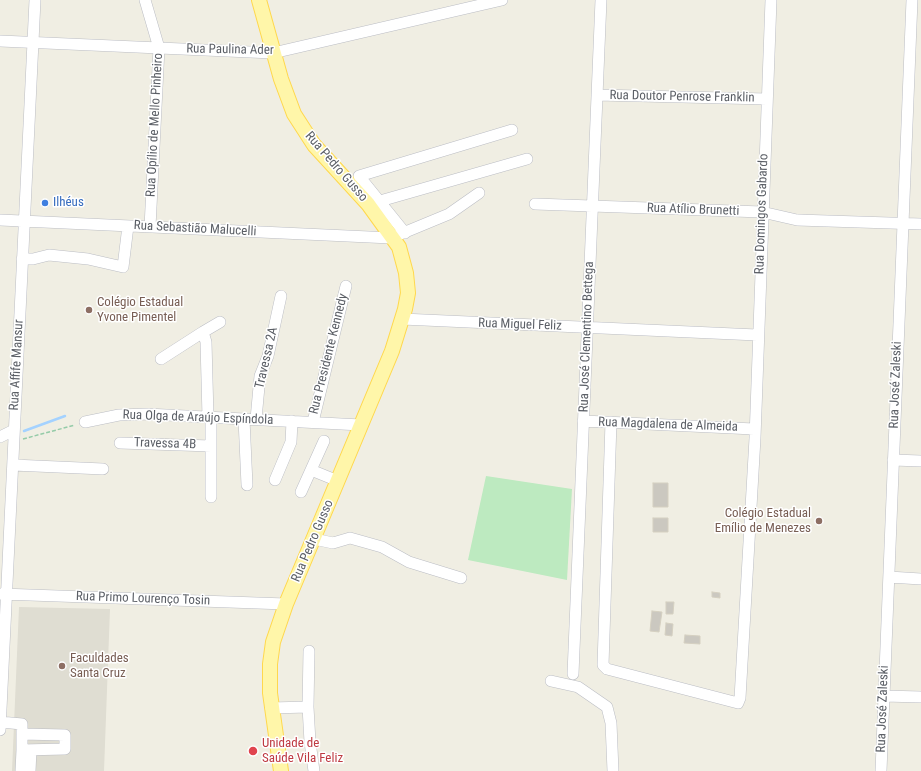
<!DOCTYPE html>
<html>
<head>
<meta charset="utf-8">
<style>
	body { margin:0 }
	canvas { display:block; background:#f0eee3 }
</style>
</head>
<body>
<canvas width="921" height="771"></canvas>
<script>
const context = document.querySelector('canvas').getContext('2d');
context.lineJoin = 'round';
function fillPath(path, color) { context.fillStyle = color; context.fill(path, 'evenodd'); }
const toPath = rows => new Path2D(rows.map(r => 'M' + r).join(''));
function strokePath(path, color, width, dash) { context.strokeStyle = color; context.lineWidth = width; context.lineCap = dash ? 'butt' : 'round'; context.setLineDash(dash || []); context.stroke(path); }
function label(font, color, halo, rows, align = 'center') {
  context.font = font + ' "Roboto Condensed",sans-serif'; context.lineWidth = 3; context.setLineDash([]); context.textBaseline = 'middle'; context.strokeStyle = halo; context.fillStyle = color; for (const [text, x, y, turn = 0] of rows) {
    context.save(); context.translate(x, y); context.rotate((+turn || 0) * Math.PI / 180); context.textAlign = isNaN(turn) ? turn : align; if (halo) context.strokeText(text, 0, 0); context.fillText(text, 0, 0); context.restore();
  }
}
fillPath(toPath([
	[19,607,110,609,104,771,12,771]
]), '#dfddd2');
fillPath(toPath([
	[486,476,572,489,567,580,468,560]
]), '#bdeac0');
strokePath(toPath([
	[24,431,65,416]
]), '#a4d2ff', 2.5);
const building = toPath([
	[653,483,668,483,668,507,653,507,653,483],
	[653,518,668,518,668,532,653,532,653,518],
	[712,592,720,593,720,598,712,597,712,592],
	[666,602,674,602,673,614,666,614,666,602],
	[652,611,662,612,659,632,650,631,652,611],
	[666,623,673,624,672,636,665,635,666,623],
	[685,635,700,636,700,644,684,643,685,635]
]);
fillPath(building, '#cbc8c0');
strokePath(building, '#d5d0c1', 1);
const minor = toPath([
	[145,0,159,48,150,227],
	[0,41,273,53,502,0],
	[597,95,767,99],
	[380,201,527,159],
	[535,204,762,212,797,220,921,224],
	[0,220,391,238,449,214,479,193],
	[405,233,359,176,512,130],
	[22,259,33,259,49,255,88,259,123,267,128,226],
	[402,319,757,335],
	[203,332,206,342,208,417],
	[161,359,203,332,220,322],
	[244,419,247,485],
	[256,419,260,376,268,356,281,296],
	[583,421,754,429],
	[85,422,119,415,147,414,361,425],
	[313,422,346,286],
	[611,422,603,665,607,669,738,703,740,698,755,438,771,0],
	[0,437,14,430],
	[120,443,211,446],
	[893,460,921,461],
	[13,465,103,469],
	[311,470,338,481],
	[275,480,291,442,292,421],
	[301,492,324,441],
	[211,497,211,417],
	[314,539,333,543,350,538,382,547,409,562,461,578],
	[889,577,921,579],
	[1,594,286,604],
	[573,674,601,0],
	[551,681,578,687,607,707,611,723,613,771],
	[884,696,921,697],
	[308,707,309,651],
	[271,708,308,707,310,742,314,771],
	[0,722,22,724,22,750,65,749,65,735,22,734],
	[0,730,35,0],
	[21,771,22,750],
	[30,771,31,750],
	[881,771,912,0]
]);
const major = toPath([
	[259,0,281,79,294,114,314,145,368,204,399,247,406,273,408,293,405,309,392,351,286,604,273,642,270,664,270,693,281,771]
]);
strokePath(minor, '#bbbdc4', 12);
strokePath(major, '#ffd84d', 16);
strokePath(toPath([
	[23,439,75,425]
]), '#95cba8', 1.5, [4, 2]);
strokePath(minor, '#fff', 11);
strokePath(major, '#fff6a9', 14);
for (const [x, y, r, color] of [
	[45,203,4,"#3f7fe0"],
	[89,310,4,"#8d6e63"],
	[819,521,4,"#8d6e63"],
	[62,666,4,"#8d6e63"],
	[253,751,5,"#e0444e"]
]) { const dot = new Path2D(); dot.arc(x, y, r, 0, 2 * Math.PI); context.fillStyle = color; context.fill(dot); strokePath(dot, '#fff', 1.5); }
label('13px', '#5b5f66', '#fff', [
	["Rua Paulina Ader",230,50,1],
	["Rua Doutor Penrose Franklin",682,97,1],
	["Rua Opílio de Mello Pinheiro",155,125,-87],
	["Rua Pedro Gusso",336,167,49],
	["Rua Atílio Brunetti",693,210,2],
	["Rua Domingos Gabardo",762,214,-88],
	["Rua Sebastião Malucelli",195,229,3],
	["Rua Miguel Feliz",520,325,2],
	["Rua José Clementino Bettega",587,337,-88],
	["Rua Presidente Kennedy",329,354,-76],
	["Travessa 2A",267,358,-77],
	["Rua Affife Mansur",17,365,-87],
	["Rua José Zaleski",896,385,-88],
	["Rua Olga de Araújo Espíndola",198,418,2],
	["Rua Magdalena de Almeida",668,425,2],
	["Travessa 4B",165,444,2],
	["Rua Pedro Gusso",313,541,-67],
	["Rua Primo Lourenço Tosin",143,599,2],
	["Rua José Zaleski",883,709,-88]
]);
label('13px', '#366cbe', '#fff', [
	["Ilhéus",53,203]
], 'left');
label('13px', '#785e54', '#fff', [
	["Colégio Estadual",97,303],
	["Yvone Pimentel",97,318],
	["Colégio Estadual",811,514,"right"],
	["Emílio de Menezes",811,529,"right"],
	["Faculdades",70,659],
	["Santa Cruz",70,674]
], 'left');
label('13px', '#be3a42', '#fff', [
	["Unidade de",262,744],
	["Saúde Vila Feliz",262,759]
], 'left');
</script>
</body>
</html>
